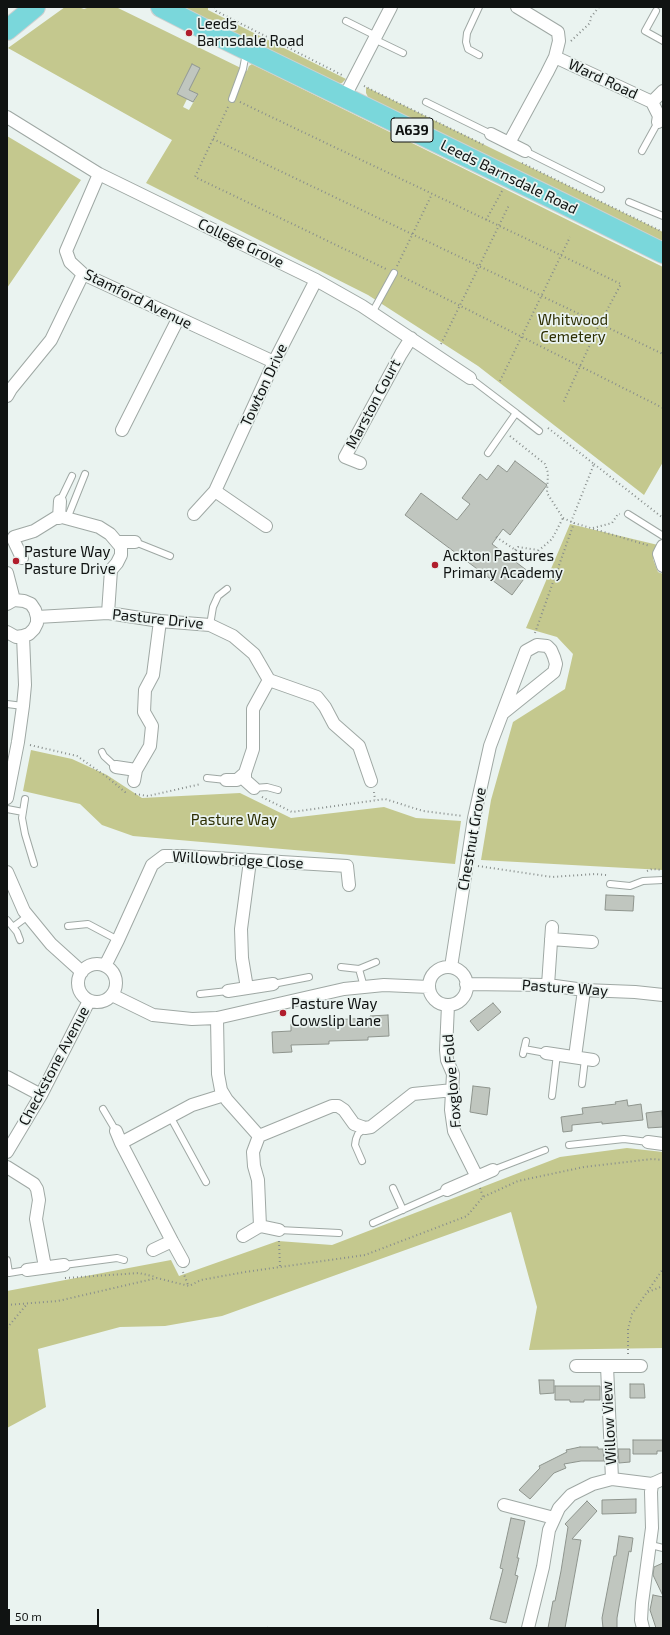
<!DOCTYPE html>
<html>
<head>
<meta charset="utf-8">
<style>
	body { margin:0 }
	#map { position:relative; width:670px; height:1635px; overflow:hidden; background:#eaf3f0; font-family:"Exo 2",sans-serif }
	canvas { display:block }
	.frame { position:absolute; inset:0; border:8px solid #101312; pointer-events:none }
	.scale { position:absolute; left:8px; top:1609px; width:91px; height:18px; box-sizing:border-box; border:2px solid #101312; border-top:0; padding-left:5px; font-size:12px; line-height:14px; white-space:nowrap; color:#101312; -webkit-text-stroke:3px #eaf3f0; paint-order:stroke }
</style>
</head>
<body>
<div id="map">
<canvas width="670" height="1635"></canvas>
<div class="frame"></div>
<div class="scale">50 m</div>
</div>
<script>
const context = document.querySelector('canvas').getContext('2d');
context.lineJoin = 'round';
function fillPath(path, color) { context.fillStyle = color; context.fill(path, 'evenodd'); }
const toPath = rows => new Path2D(rows.map(r => 'M' + r).join(''));
function strokePath(path, color, width, dash) { context.strokeStyle = color; context.lineWidth = width; context.lineCap = dash ? 'butt' : 'round'; context.setLineDash(dash || []); context.stroke(path); }
function label(font, color, halo, rows, align = 'center') {
  context.font = font + ' "Exo 2",sans-serif'; context.lineWidth = 3.5; context.setLineDash([]); context.textBaseline = 'middle'; context.strokeStyle = halo; context.fillStyle = color; for (const [text, x, y, turn = 0] of rows) {
    context.save(); context.translate(x, y); context.rotate((+turn || 0) * Math.PI / 180); context.textAlign = isNaN(turn) ? turn : align; if (halo) context.strokeText(text, 0, 0); context.fillText(text, 0, 0); context.restore();
  }
}
fillPath(toPath([
	[65,7,78,7,84,9,90,7,116,7,247,71,249,66,252,64,663,267,663,462,644,495,478,366,368,295,146,183,172,140,8,48],
	[192,64,200,68,189,90,198,94,189,110,183,107,187,99,177,93],
	[182,7,208,7,208,10,346,79,342,83,334,83],
	[366,87,663,232,663,240,656,240,369,99,366,93],
	[7,136,81,180,7,288],
	[570,524,658,545,653,559,658,572,663,574,663,870,481,860,491,800,513,722,565,689,573,654,557,637,526,628],
	[31,750,72,759,107,775,142,798,240,793,291,818,384,807,416,818,461,821,455,864,133,836,102,825,80,804,23,791],
	[627,1148,663,1152,663,1348,529,1350,537,1307,511,1212,222,1316,165,1326,120,1327,38,1349,46,1407,7,1428,7,1291,171,1260,179,1276,278,1241,332,1245,560,1157]
]), '#c4c88e');
const building = toPath([
	[192,64,200,68,189,90,198,94,193,102,177,94,192,64],
	[515,461,547,485,510,535,503,529,492,544,529,572,512,595,405,515,421,493,457,520,470,504,462,498,480,474,487,480,498,465,507,472,515,461],
	[606,895,634,896,633,911,605,910,606,895],
	[493,1003,501,1012,478,1031,470,1021,493,1003],
	[388,1015,389,1036,368,1037,368,1040,329,1041,329,1044,291,1045,292,1052,273,1053,272,1032,291,1031,291,1024,330,1022,330,1020,370,1018,370,1016,388,1015],
	[473,1086,490,1088,487,1115,470,1112,473,1086],
	[627,1100,628,1106,641,1104,643,1120,602,1124,602,1122,572,1125,572,1131,563,1132,561,1117,583,1114,582,1108,616,1104,615,1102,627,1100],
	[662,1111,663,1127,648,1128,646,1113,662,1111],
	[539,1380,554,1380,554,1393,540,1394,539,1380],
	[630,1384,644,1384,645,1398,630,1398,630,1384],
	[555,1386,600,1386,600,1400,584,1400,584,1402,570,1402,570,1400,555,1400,555,1386],
	[633,1440,663,1440,663,1451,657,1451,657,1454,633,1454,633,1440],
	[580,1447,598,1447,598,1449,603,1449,604,1461,581,1461,564,1464,566,1468,554,1473,530,1499,519,1490,540,1468,539,1466,567,1452,566,1450,580,1447],
	[618,1449,630,1449,630,1462,619,1463,618,1449],
	[636,1499,636,1513,602,1514,602,1500,636,1499],
	[587,1501,597,1511,572,1539,581,1540,565,1628,548,1628,553,1601,555,1601,561,1571,568,1527,565,1524,587,1501],
	[511,1518,525,1521,517,1558,519,1558,515,1575,518,1576,506,1623,490,1619,503,1569,500,1568,511,1518],
	[619,1536,633,1538,631,1552,629,1551,617,1618,617,1628,603,1628,602,1618,614,1556,616,1556,619,1536],
	[663,1563,663,1596,653,1575,654,1567,663,1563],
	[653,1595,663,1597,663,1628,656,1628,650,1610,653,1595]
]);
fillPath(building, '#c0c6bf');
strokePath(building, '#8e948d', 1);
const service = toPath([
	[656,11,645,31,663,41],
	[346,21,376,36],
	[374,39,403,53],
	[479,55,468,49,466,42,467,33,479,7],
	[232,99,243,69,246,53],
	[426,102,491,134],
	[525,151,601,189],
	[642,151,658,122],
	[629,202,663,216],
	[372,313,394,273],
	[470,378,516,413,488,453],
	[516,413,539,431],
	[60,501,72,476],
	[628,514,663,536],
	[67,519,85,474],
	[135,542,170,556],
	[210,625,213,607,218,596,227,589],
	[7,704,23,706],
	[102,752,104,756,116,767],
	[207,778,226,780],
	[254,788,267,787,278,790],
	[25,799,22,818,25,834,34,864],
	[7,809,23,812],
	[610,884,630,886,643,881,663,880],
	[7,920,17,932,20,940],
	[68,926,88,924,118,940],
	[13,927,28,916],
	[341,967,359,969,376,962],
	[359,969,364,987],
	[273,984,309,977],
	[200,994,228,991],
	[524,1049,546,1053],
	[523,1054,526,1041],
	[582,1084,585,1059],
	[552,1096,557,1054],
	[103,1109,116,1131],
	[171,1118,206,1182],
	[569,1145,624,1139,648,1142],
	[362,1161,355,1145,356,1139,358,1134,365,1128],
	[493,1170,545,1150],
	[393,1188,403,1210],
	[373,1223,447,1190],
	[279,1230,339,1233],
	[7,1260,9,1273,27,1270],
	[64,1265,117,1258,124,1260],
	[651,1545,663,1548]
]);
const minor = toPath([
	[555,57,652,102],
	[344,98,391,7],
	[7,117,99,174,316,280,362,306,470,378],
	[658,122,659,116,652,102,663,91],
	[491,134,525,151],
	[509,143,547,73,555,57,559,41,558,32,517,7],
	[99,174,66,251,70,262,83,274,274,362],
	[7,396,11,389,51,340,83,274],
	[122,430,178,319],
	[360,463,345,457,401,354,411,338],
	[215,491,274,362,316,280],
	[194,514,215,491,266,526],
	[59,518,60,501],
	[117,542,135,542],
	[663,546,659,554,663,566],
	[22,558,13,539,14,537,34,531,55,518,62,517,99,527,110,534,121,547,121,555,117,563,111,570,108,613],
	[7,573,14,600],
	[7,604,14,600,24,601,31,604,35,610,37,617,37,623,34,629,29,634,23,636,16,637,7,632],
	[37,617,108,613,160,621,210,625,233,636,254,654,269,680,317,697,325,707,334,724,359,746,371,781],
	[116,767,136,770],
	[245,773,245,780,254,788],
	[226,780,237,780,245,773,253,749,253,709,269,680],
	[134,781,136,770,150,746,152,726,144,712,145,690,153,675,160,621],
	[7,798,18,742,23,706,25,685,23,636],
	[7,872,24,911,51,944,82,972],
	[551,939,592,942],
	'78 983a19 19 0 1 1 38 0a19 19 0 1 1-38 0Z',
	[105,966,118,940,152,865,164,856,182,856,347,866,349,885],
	[451,967,474,818,490,746,526,651,537,645,547,646,551,650,554,657,556,664,554,672,503,713],
	'429 986a19 19 0 1 1 38 0a19 19 0 1 1-38 0Z',
	[466,984,548,985,584,990,635,992,663,995],
	[548,985,552,927],
	[247,988,242,958,241,929,250,861],
	[228,991,273,984],
	[112,995,153,1015,192,1019,217,1018,344,989,384,985,429,987],
	[448,1005,446,1050,447,1060,453,1074,451,1110,454,1131,477,1177],
	[217,1018,218,1074,221,1090,227,1100,259,1136],
	[546,1053,593,1060],
	[575,1057,584,990],
	[7,1077,41,1095],
	[116,1131,121,1143],
	[259,1136,332,1106,338,1106,344,1110,354,1124,365,1128,371,1127,413,1094,453,1090],
	[259,1136,253,1152,254,1166,258,1180,260,1226],
	[648,1142,663,1144],
	[7,1152,41,1095,89,1001],
	[7,1167,34,1184,37,1189,39,1200,36,1219,45,1267],
	[447,1190,493,1170],
	[243,1236,260,1226,279,1230],
	[172,1241,183,1261],
	[153,1250,172,1241,121,1143,192,1105,224,1095],
	[27,1270,64,1265],
	[576,1366,641,1366],
	[607,1366,612,1479],
	[504,1505,554,1518],
	[528,1628,543,1567,549,1530,559,1508,571,1495,593,1484,612,1479,652,1484,663,1479],
	[643,1628,641,1620,642,1603,652,1528,651,1492,652,1484]
]);
const primary = toPath([
	[161,7,210,32,562,203,663,253],
	[7,30,35,7]
]);
strokePath(service, '#9fa8a4', 8);
strokePath(minor, '#9fa8a4', 14);
strokePath(primary, '#cfd0d0', 22);
strokePath(toPath([
	[215,7,216,11,342,75],
	[571,41,590,23,591,17,599,7],
	[364,86,484,145],
	[240,102,621,284,600,323,563,403],
	[228,107,195,177,386,269],
	[213,139,663,354],
	[522,163,663,232],
	[486,220,502,191],
	[397,266,432,194],
	[401,276,663,408],
	[441,344,509,205],
	[500,381,570,237],
	[548,428,594,464,571,522],
	[510,436,545,464,548,473,547,493,563,518,574,523,650,546],
	[594,464,663,518],
	[593,528,612,523,618,514,620,514],
	[496,537,529,559,552,539,563,518],
	[515,550,518,547,538,550],
	[535,633,574,523],
	[30,745,77,756,107,777,125,792,128,792],
	[374,792,375,800],
	[135,794,148,796,201,784],
	[262,797,292,812,385,799,423,811,463,816],
	[478,866,552,877,595,874,606,875],
	[647,871,652,869,663,870],
	[480,1188,483,1197],
	[279,1241,280,1267],
	[183,1272,188,1285],
	[65,1278,139,1273,156,1277],
	[648,1292,663,1286],
	[7,1305,58,1301,157,1278,189,1286,201,1280,245,1272,365,1255,467,1216,483,1197,518,1181,584,1167,652,1159,663,1160],
	[7,1328,27,1304],
	[628,1354,628,1329,632,1314,663,1269],
	[268,1628,269,1626]
]), '#888e8c', 2, [1, 3]);
strokePath(service, '#fff', 6);
strokePath(minor, '#fff', 12);
strokePath(primary, '#7ad7db', 20);
for (const [x, y, r, color] of [
	[189,33,4,"#b01d2c"],
	[16,561,4,"#b01d2c"],
	[435,565,4,"#b01d2c"],
	[283,1013,4,"#b01d2c"]
]) { const dot = new Path2D(); dot.arc(x, y, r, 0, 2 * Math.PI); context.fillStyle = color; context.fill(dot); strokePath(dot, '#eaf3f0', 1.5); }
for (const [x, y, w] of [
	[412,130,42]
]) { const box = new Path2D(); box.roundRect(x - w / 2, y - 12, w, 24, 3); context.fillStyle = '#eaf3f0'; context.fill(box); strokePath(box, '#101312', 1); }
label('bold 14px', '#101312', null, [
	["A639",412,130]
]);
label('15px', '#101312', '#eaf3f0', [
	["Leeds",197,24],
	["Barnsdale Road",197,41],
	["Pasture Way",24,552],
	["Pasture Drive",24,569],
	["Ackton Pastures",443,556],
	["Primary Academy",443,573],
	["Pasture Way",291,1004],
	["Cowslip Lane",291,1021]
], 'left');
label('15px', '#101312', '#eaf3f0', [
	["Ward Road",603,79,25],
	["Leeds Barnsdale Road",509,177,26],
	["College Grove",241,243,26],
	["Stamford Avenue",138,299,26],
	["Towton Drive",264,385,-65],
	["Marston Court",373,404,-62],
	["Pasture Drive",158,619,6],
	["Chestnut Grove",472,839,-80],
	["Willowbridge Close",238,860,3],
	["Pasture Way",565,988,4],
	["Checkstone Avenue",54,1066,-62],
	["Foxglove Fold",452,1081,-95],
	["Willow View",609,1423,-93]
]);
label('15px', '#2d2e02', '#eaf3f0', [
	["Whitwood",573,320],
	["Cemetery",573,337],
	["Pasture Way",234,820]
]);
</script>
</body>
</html>
